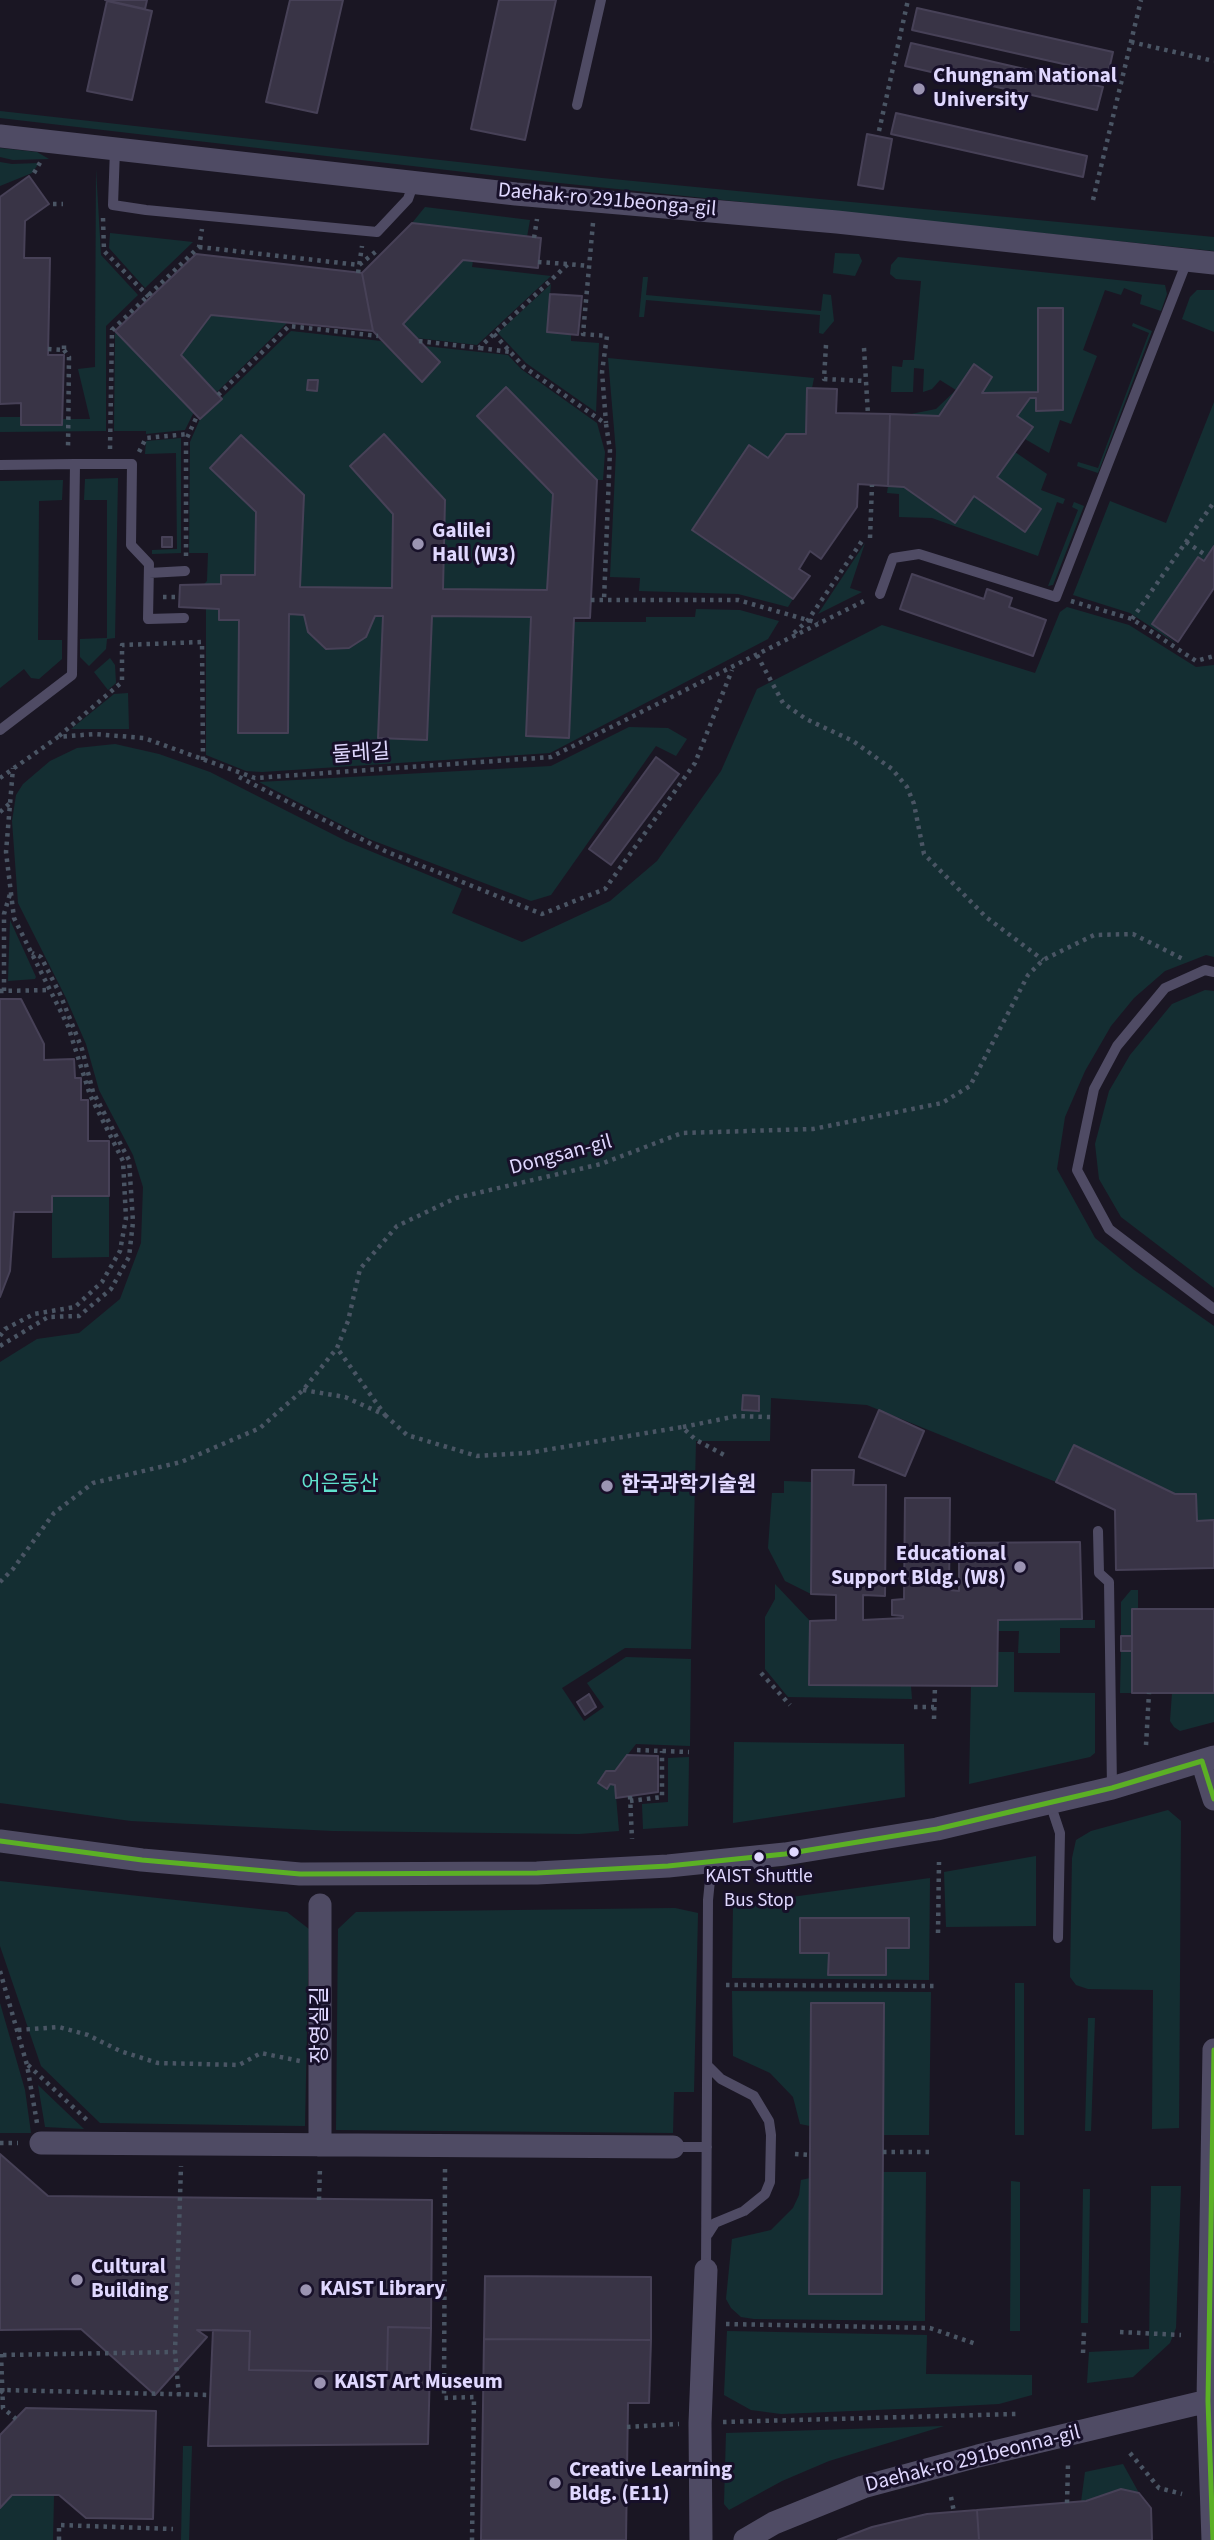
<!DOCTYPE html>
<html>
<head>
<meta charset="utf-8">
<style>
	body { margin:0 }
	canvas { display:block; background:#1a1623 }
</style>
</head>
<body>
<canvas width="1214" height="2540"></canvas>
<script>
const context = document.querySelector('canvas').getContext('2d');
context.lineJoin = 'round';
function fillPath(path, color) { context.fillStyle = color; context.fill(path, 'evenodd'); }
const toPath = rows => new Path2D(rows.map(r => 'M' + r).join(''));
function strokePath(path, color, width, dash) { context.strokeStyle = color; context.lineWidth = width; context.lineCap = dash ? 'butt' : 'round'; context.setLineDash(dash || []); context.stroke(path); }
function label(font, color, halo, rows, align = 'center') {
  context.font = font + ' "Source Sans 3","Noto Sans KR",sans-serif'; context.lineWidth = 6; context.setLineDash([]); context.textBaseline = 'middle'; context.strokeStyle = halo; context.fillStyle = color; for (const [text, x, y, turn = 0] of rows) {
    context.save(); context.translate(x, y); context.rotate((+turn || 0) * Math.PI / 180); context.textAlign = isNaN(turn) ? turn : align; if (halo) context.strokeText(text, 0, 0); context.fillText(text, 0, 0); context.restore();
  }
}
fillPath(toPath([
	[0,111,602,178,1214,237,1214,251,550,182,0,118],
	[0,148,37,152,49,159,13,160,0,157],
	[0,162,12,164,39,163,32,173,0,186],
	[96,169,101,255,138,295,106,326,106,431,0,432,0,417,21,417,21,425,62,425,63,419,90,419,78,369,95,367],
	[425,207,530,220,527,237,412,223],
	[110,233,193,242,145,288,109,248],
	[835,253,859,254,862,261,855,276,833,273],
	[898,257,1165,285,1167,294,1161,311,1140,304,1142,295,1124,288,1121,295,1105,290,1083,350,1097,356,1071,424,1060,420,1049,453,1025,439,1032,427,1017,416,1030,398,1036,398,1036,411,1063,410,1063,308,1038,308,1038,392,982,393,992,377,974,364,939,416,906,415,936,409,956,390,940,380,932,389,923,392,924,369,914,368,913,392,891,392,892,366,902,367,903,360,914,360,921,281,896,279,890,274,891,265],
	[463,260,473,261,472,267,551,276,477,345,416,338,403,324],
	[643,277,648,277,646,295,821,311,823,294,831,295,834,321,823,334,819,333,820,315,646,300,644,317,639,317],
	[551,284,547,331,571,334,571,341,599,343,596,412,526,363,498,333],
	[1197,290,1214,290,1214,332,1182,319,1190,297],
	[211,315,289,321,216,393,181,355],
	[1133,323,1152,331,1098,473,1077,466,1078,462,1098,468,1149,333,1132,326],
	[115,331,194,412,185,430,146,434,146,431,114,431],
	[291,331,381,341,421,381,440,362,424,346,508,355,521,369,597,423,605,452,603,480,597,480,506,387,477,416,553,494,547,590,443,589,445,500,384,435,350,466,393,514,392,588,300,587,304,495,241,435,210,468,256,512,255,575,221,575,221,584,202,586,207,581,208,553,189,553,190,442,200,419],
	[608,358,814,378,812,388,807,389,806,434,785,434,768,458,749,446,692,529,793,599,788,607,738,594,639,591,640,578,610,577,616,452],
	[1214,402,1214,546,1204,561,1198,557,1152,624,1177,644,1130,613,1073,595,1110,501,1166,523],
	[181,438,181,553,152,554,152,550,177,549,176,453,145,454,146,441],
	[1015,452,1047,474,1041,490,1065,499,1063,504,1057,502,1038,556,932,518,899,517,899,494,887,493,888,486,904,487,955,523,974,496,997,477],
	[118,478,115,638,107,639,106,649,89,666,80,657,80,639,107,638,107,500,84,500,85,479],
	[63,480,62,500,39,501,38,640,62,640,62,659,39,679,31,678,24,669,0,688,0,481],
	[1074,502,1084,506,1053,585,1048,586,1078,510,1072,507],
	[865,543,850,588,862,592,818,614],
	[1067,607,1129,625,1196,667,1214,665,1214,957,1206,955,1165,971,1134,998,1111,1026,1085,1071,1065,1117,1057,1169,1095,1238,1134,1270,1214,1326,1214,1520,1197,1521,1196,1494,1175,1494,1075,1445,1056,1482,867,1405,771,1398,770,1441,696,1441,691,1649,625,1648,562,1688,584,1721,604,1707,587,1683,626,1657,691,1659,690,1746,636,1744,615,1771,606,1771,599,1782,615,1785,619,1831,579,1834,333,1831,131,1821,0,1803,0,1362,37,1339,79,1333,120,1299,141,1243,143,1187,133,1155,99,1090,86,1044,66,998,18,903,12,821,16,795,23,784,50,761,77,748,115,744,159,754,210,772,346,841,462,889,452,913,522,942,610,901,657,861,721,771,757,689,882,625,1035,673,1060,612],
	[206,609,219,609,219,620,239,620,238,733,289,614,304,615,308,632,326,649,349,648,366,637,375,616,383,616,378,738,426,740,432,616,531,617,526,736,569,738,574,622,646,622,646,617,695,617,696,609,740,610,779,621,768,639,550,753,262,772,246,771,206,755],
	[110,658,115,665,116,683,108,690,94,672],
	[128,693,129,729,71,729,114,694],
	[629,727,668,728,687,739,676,756,656,746,551,895,531,901,369,839,259,782,551,766],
	[10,920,36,977,35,979,8,981],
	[1205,990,1214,991,1214,1288,1121,1217,1099,1179,1095,1144,1109,1091,1130,1055,1172,1004],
	[52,1196,109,1196,109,1257,52,1258],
	[784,1481,812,1482,811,1594,785,1581,768,1548,772,1493,784,1493],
	[775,1584,810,1621,810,1685,911,1686,912,1699,788,1697,765,1669,765,1617,775,1599],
	[1131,1590,1138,1590,1138,1609,1132,1609,1132,1636,1121,1636,1121,1602],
	[998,1620,1095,1620,1095,1628,1060,1628,1060,1653,1018,1653,1019,1631,998,1631],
	[1121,1651,1132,1651,1132,1693,1120,1693],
	[998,1652,1014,1652,1014,1692,1095,1693,1095,1753,1090,1757,969,1784,971,1686,997,1686],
	[1172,1693,1214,1693,1214,1722,1180,1731,1174,1727,1170,1721],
	[734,1742,904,1744,905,1797,733,1823],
	[689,1757,688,1826,643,1829,642,1804,668,1802,668,1758],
	[1168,1810,1181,1821,1179,2128,1152,2129,1153,1990,1088,1989,1076,1985,1070,1977,1072,1858,1076,1840,1091,1831],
	[1036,1856,1036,1926,946,1927,944,1872],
	[930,1878,929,1980,732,1978,733,1905],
	[0,1881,287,1912,309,1929,305,2126,100,2123,41,2066,0,1946],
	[675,1908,698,1913,694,2092,674,2092,673,2133,336,2130,338,1929,356,1912],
	[1015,1983,1024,1983,1024,2135,1015,2135],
	[732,1991,931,1992,929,2135,883,2135,884,2003,811,2003,810,2126,800,2124,793,2097,770,2073,733,2056],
	[0,2003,25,2090,31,2133,0,2133],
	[1088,2018,1095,2018,1091,2131,1085,2131],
	[38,2085,84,2129,45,2127],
	[883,2172,926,2172,925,2321,754,2319,741,2317,731,2308,726,2299,732,2239,771,2230,793,2208,799,2195,801,2180,810,2178,809,2294,882,2294],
	[1011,2181,1020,2182,1020,2331,1010,2331],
	[1151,2186,1181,2186,1176,2328,1170,2343,1133,2377,1087,2383,1089,2352,1149,2349],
	[1083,2189,1090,2189,1088,2323,1081,2323],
	[727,2331,927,2335,926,2374,1032,2375,1032,2395,999,2404,922,2408,781,2414,751,2410,724,2395],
	[944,2426,829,2461,782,2481,729,2510,724,2504,726,2433],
	[183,2446,192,2446,189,2540,181,2540],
	[1123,2464,1139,2493,1119,2490,1081,2502,1085,2472],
	[12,2495,54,2495,53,2540,0,2540,0,2508]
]), '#142e32');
const building = toPath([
	[105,0,147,0,145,9,105,0],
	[290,0,343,0,317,113,266,102,290,0],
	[499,0,556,0,525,140,471,129,499,0],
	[107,1,152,11,132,100,87,91,107,1],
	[917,8,1113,52,1108,74,912,30,917,8],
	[911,43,1103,87,1097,110,905,66,911,43],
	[896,113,1087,156,1083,177,891,134,896,113],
	[867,134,892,139,883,189,858,185,867,134],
	[29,176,49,204,25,221,24,258,50,258,48,355,64,355,62,425,21,425,21,403,0,404,0,197,29,176],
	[412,223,541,238,538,268,463,260,403,324,440,362,422,382,373,331,362,273,412,223],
	[196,254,362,273,373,331,211,315,181,355,222,399,200,419,115,331,196,254],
	[550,294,582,296,578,335,547,332,550,294],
	[1038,308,1063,308,1063,410,1036,411,1036,398,1030,398,1017,416,1033,427,997,477,1041,509,1025,532,974,496,955,523,904,487,888,486,890,414,939,416,974,364,992,377,982,393,1038,392,1038,308],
	[308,380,318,380,317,391,307,390,308,380],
	[506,387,597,480,590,618,574,618,569,738,526,736,531,617,432,616,427,740,378,738,383,616,375,616,366,637,349,648,326,649,308,632,304,615,289,614,288,733,238,733,239,620,219,620,219,609,179,607,180,585,221,584,221,575,255,575,256,512,210,468,241,435,304,495,300,587,392,588,393,514,350,466,384,434,445,500,443,589,547,590,553,494,477,416,506,387],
	[807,388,837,389,836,413,890,414,888,486,858,484,857,507,821,559,810,551,799,569,810,576,793,599,692,530,749,445,768,458,786,434,806,434,807,388],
	[162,537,172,537,172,547,162,547,162,537],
	[1214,546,1214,588,1178,642,1152,624,1198,557,1204,561,1214,546],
	[912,574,984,599,987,589,1012,598,1009,607,1046,620,1033,656,900,609,912,574],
	[656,757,679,774,611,865,589,849,656,757],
	[0,999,21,999,44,1044,44,1060,74,1059,75,1078,81,1078,81,1100,88,1100,88,1141,109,1141,109,1196,52,1196,52,1212,14,1212,10,1271,0,1297,0,999],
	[743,1395,759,1396,759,1411,742,1410,743,1395],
	[879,1410,924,1431,905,1476,859,1457,879,1410],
	[1074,1445,1175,1494,1196,1494,1197,1521,1214,1520,1214,1568,1116,1570,1115,1510,1056,1482,1074,1445],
	[812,1470,854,1470,853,1485,886,1485,885,1596,863,1595,863,1620,903,1618,903,1616,892,1615,892,1600,904,1599,905,1498,950,1498,949,1590,959,1591,959,1543,1080,1542,1082,1619,998,1620,997,1686,809,1685,810,1621,836,1620,836,1595,811,1594,812,1470],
	[1132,1609,1214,1609,1214,1693,1132,1693,1132,1609],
	[1121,1636,1132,1636,1132,1651,1121,1651,1121,1636],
	[589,1694,596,1707,585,1715,577,1702,589,1694],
	[627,1755,658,1756,658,1792,616,1798,615,1785,610,1784,607,1789,598,1783,606,1771,615,1771,627,1755],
	[800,1918,909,1918,909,1948,886,1948,886,1975,828,1975,829,1953,800,1953,800,1918],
	[811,2003,884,2003,882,2294,809,2294,811,2003],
	[0,2154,48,2196,432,2200,431,2328,388,2327,387,2372,249,2370,250,2331,197,2330,207,2337,155,2395,81,2329,0,2330,0,2154],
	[485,2276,651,2277,651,2340,484,2339,485,2276],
	[388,2327,431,2328,428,2444,208,2446,213,2330,250,2331,249,2370,387,2372,388,2327],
	[484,2339,651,2340,649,2403,628,2403,626,2540,481,2540,484,2339],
	[26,2408,156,2411,153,2519,86,2518,59,2495,12,2495,0,2508,0,2435,26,2408],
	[1121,2489,1139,2493,1151,2508,1152,2540,979,2540,977,2510,1086,2501,1121,2489],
	[977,2510,979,2540,838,2540,872,2527,927,2514,977,2510]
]);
fillPath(building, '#393446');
strokePath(building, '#474157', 2);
strokePath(toPath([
	[1131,42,1214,61],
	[879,131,908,0],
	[34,173,41,161],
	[1093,200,1141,0],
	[53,204,63,204],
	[103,218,104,251,149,297],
	[593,223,583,334,607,336,602,372,606,423],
	[534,238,537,219],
	[199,247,359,265,379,249],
	[538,262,568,264],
	[358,273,362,246],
	[494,334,524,367,606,424,610,450,604,600],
	[419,341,479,348,568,264,588,266],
	[826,345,824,379,864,381],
	[480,348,510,352],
	[864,348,868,415],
	[48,349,64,350,64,342],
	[64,350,69,357,68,450],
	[218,395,289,326,378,336],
	[110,449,112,330,199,247,202,229],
	[139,452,146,438,188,434],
	[870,538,872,485],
	[1186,542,1207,556],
	[186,556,186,440,197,416],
	[163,597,180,597],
	[591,600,738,600,818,623],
	[1071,601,1132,619,1196,661,1214,656],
	[1132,619,1214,502],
	[794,633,808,620,864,538],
	[757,655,783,703,806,719,853,741,892,769,907,787,914,804,924,854,986,917,1043,960],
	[59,736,122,682,122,645,202,642,203,760],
	[239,777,385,851,542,914,605,889,695,763,732,670],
	[0,778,58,737,94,734,144,738,255,778,551,757,866,600],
	[0,812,9,804],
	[0,991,50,990],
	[4,991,4,914,10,894],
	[0,1336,5,1329,34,1314,75,1307,102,1282,120,1251,126,1218,123,1161,90,1095,68,1026,14,918,6,852,13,768],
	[0,1346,48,1317,79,1316,111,1289,129,1257,133,1222,129,1160,93,1092,82,1049,60,994,41,957,32,953],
	[303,1390,345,1397,385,1415,337,1348],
	[385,1415,407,1435,477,1456,528,1453,682,1427,696,1440,728,1457],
	[683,1427,737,1416,770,1417],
	[0,1582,13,1569,54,1513,93,1483,181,1462,260,1428,303,1390,337,1348,348,1321,360,1269,397,1226,456,1198,601,1164,682,1133,813,1129,942,1103,970,1086,1028,975,1043,960,1094,935,1133,934,1185,960],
	[761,1673,790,1705],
	[914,1707,934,1707],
	[934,1719,935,1686],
	[1146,1745,1149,1693],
	[637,1750,689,1752],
	[630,1796,632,1839],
	[630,1801,662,1797,662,1751],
	[938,1933,939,1862],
	[0,1971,27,2065,37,2123],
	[726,1985,937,1986],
	[18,2030,59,2027,88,2035,120,2051,158,2063,239,2065,261,2053,300,2061],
	[28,2065,88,2121],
	[0,2143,18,2143],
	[883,2152,934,2152],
	[795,2154,810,2155],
	[445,2169,444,2398,474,2397,472,2540],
	[319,2200,320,2167],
	[726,2324,930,2328,976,2344],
	[1120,2332,1181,2335],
	[1083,2353,1084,2332],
	[1,2354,3,2408,16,2419],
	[3,2355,175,2352],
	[0,2393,3,2390,210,2395],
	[179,2396,175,2352,181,2166],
	[723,2422,1016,2414],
	[627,2427,679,2424],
	[1130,2453,1159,2488,1182,2494],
	[951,2497,954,2512],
	[1067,2503,1068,2465],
	[59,2540,59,2525,173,2529]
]), '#4a5564', 4.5, [3.5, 5]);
strokePath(toPath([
	[577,105,601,0],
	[115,149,113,205,146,210,377,232,408,199,414,182],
	[75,464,132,464,131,545,149,564,148,619,184,618],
	[0,465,75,464,72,675,0,730],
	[149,573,185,571],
	[880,594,893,558,919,554,1056,597,1187,261],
	[1214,972,1205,970,1165,988,1117,1046,1094,1089,1077,1170,1109,1229,1214,1309],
	[1098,1531,1099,1573,1109,1582,1112,1788],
	[1050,1803,1060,1833,1058,1938],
	[708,2066,721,2079,754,2096,769,2121,771,2135,770,2182,765,2194,744,2211,715,2223,708,2234],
	[673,2147,707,2147],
	[706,2270,708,1900,712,1860]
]), '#4f4b64', 10);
strokePath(toPath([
	[0,136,516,194,837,222,1214,263],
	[1202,1761,1214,1799],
	[0,1841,142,1860,300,1874,537,1873,668,1866,785,1854,937,1829,1112,1788,1214,1757],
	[41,2143,673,2147],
	[320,2145,320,1905],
	[701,2540,700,2423,706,2270],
	[745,2540,774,2523,863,2487,978,2456,1208,2401],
	[1213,2540,1208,2401,1214,2050]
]), '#4f4b64', 23);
strokePath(toPath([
	[0,1841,142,1860,300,1874,537,1873,668,1866,785,1854,937,1829,1112,1788,1202,1761,1214,1799],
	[1213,2540,1208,2401,1214,2050]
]), '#5bb025', 5);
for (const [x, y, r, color] of [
	[919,89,7,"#9b94b2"],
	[418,544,7,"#9b94b2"],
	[607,1486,7,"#9b94b2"],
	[1020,1567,7,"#9b94b2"],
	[794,1852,6,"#e0d8ff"],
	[759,1857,6,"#e0d8ff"],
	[77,2280,7,"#9b94b2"],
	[306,2290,7,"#9b94b2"],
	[320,2383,7,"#9b94b2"],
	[555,2483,7,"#9b94b2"]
]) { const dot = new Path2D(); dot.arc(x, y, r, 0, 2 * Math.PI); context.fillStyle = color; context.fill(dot); strokePath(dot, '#171029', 2.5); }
label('19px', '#e0d8ff', '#171029', [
	["KAIST Shuttle",759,1878],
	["Bus Stop",759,1902]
]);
label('bold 21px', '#e0d8ff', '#171029', [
	["Chungnam National",933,77],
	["University",933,101],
	["Galilei",432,532],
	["Hall (W3)",432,556],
	["한국과학기술원",621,1486],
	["Educational",1006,1555,"right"],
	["Support Bldg. (W8)",1006,1579,"right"],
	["Cultural",91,2268],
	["Building",91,2292],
	["KAIST Library",320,2290],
	["KAIST Art Museum",334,2383],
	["Creative Learning",569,2471],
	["Bldg. (E11)",569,2495]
], 'left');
label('21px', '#e0d8ff', '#171029', [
	["Daehak-ro 291beonga-gil",607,201,5],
	["둘레길",361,755,-4],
	["Dongsan-gil",561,1156,-15],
	["장영실길",321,2025,-90],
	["Daehak-ro 291beonna-gil",973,2460,-14]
]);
label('21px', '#61e2ce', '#171029', [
	["어은동산",340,1485]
]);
</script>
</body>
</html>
